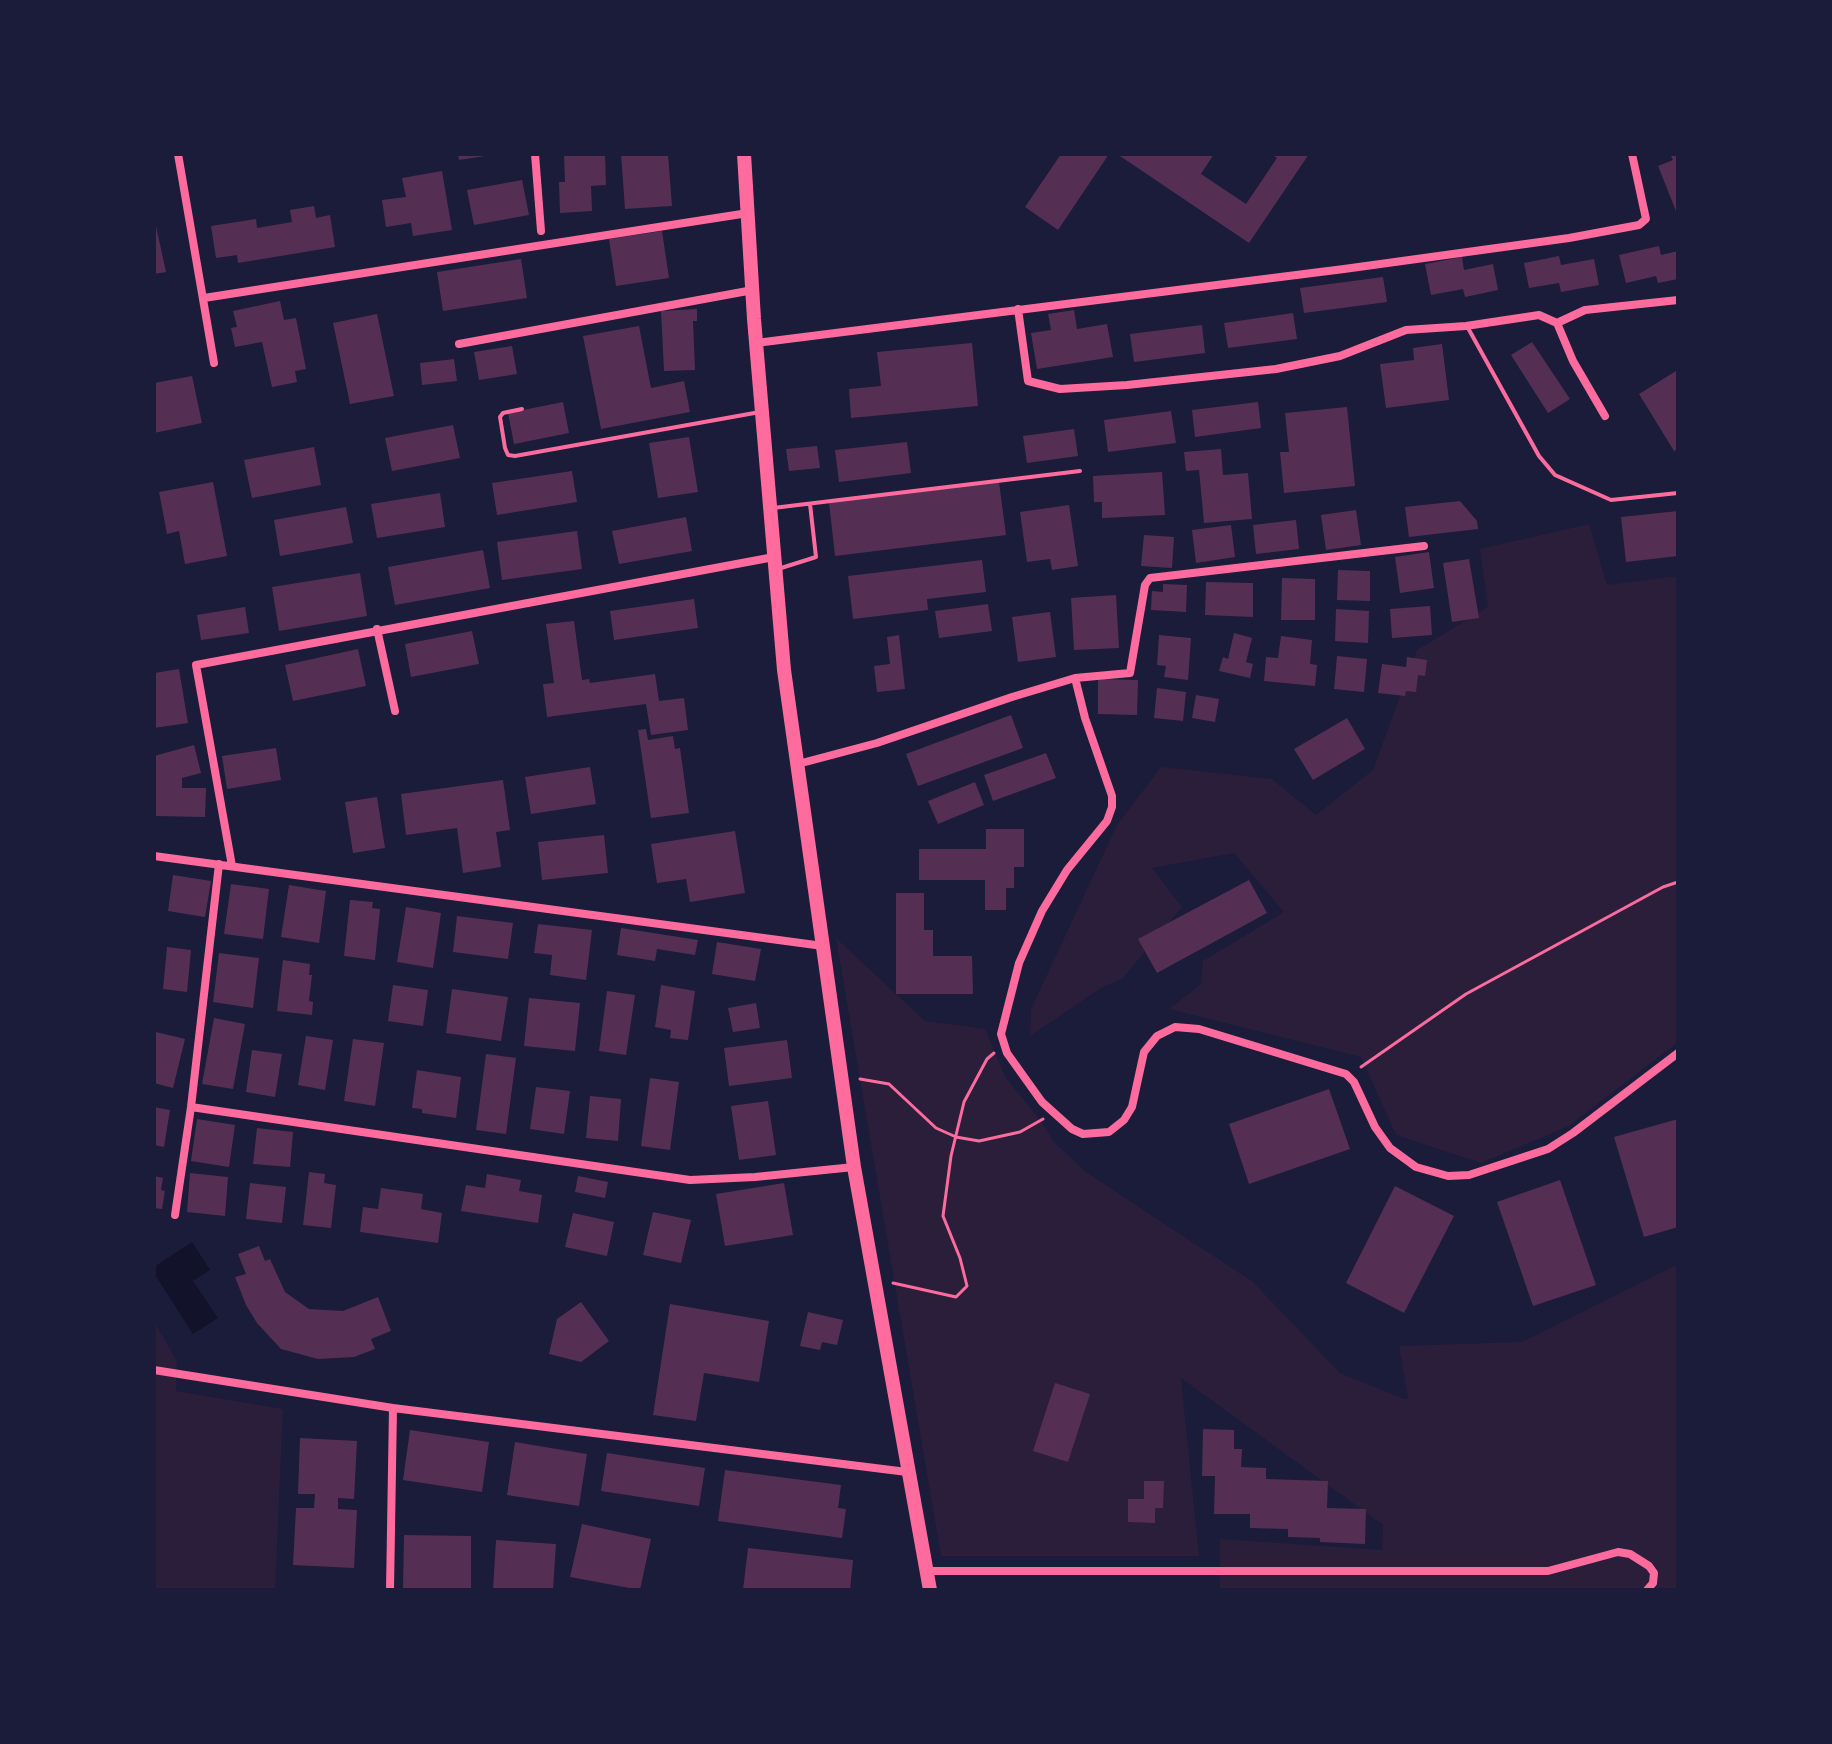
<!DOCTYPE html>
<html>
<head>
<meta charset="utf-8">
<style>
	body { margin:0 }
	#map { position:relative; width:1832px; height:1744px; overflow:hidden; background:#1b1b3a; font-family:Inter,sans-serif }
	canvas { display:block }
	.frame { position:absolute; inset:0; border:156px solid #1b1b3a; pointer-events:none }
</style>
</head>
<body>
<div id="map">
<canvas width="1832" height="1744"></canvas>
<div class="frame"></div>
</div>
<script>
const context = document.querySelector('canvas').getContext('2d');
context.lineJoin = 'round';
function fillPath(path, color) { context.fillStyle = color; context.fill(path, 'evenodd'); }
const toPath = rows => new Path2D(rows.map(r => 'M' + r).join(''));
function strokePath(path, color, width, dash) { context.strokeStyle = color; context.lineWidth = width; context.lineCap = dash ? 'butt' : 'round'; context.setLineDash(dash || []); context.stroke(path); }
fillPath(toPath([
	[1589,524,1607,585,1678,576,1678,1042,1569,1126,1481,1163,1396,1135,1361,1057,1169,1009,1201,984,1203,961,1284,912,1234,853,1152,868,1182,907,1123,978,1101,988,1030,1036,1031,1009,1117,825,1161,767,1272,779,1316,815,1373,770,1417,650,1488,607,1480,549],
	[836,938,925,1021,985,1029,1006,1078,1041,1121,1054,1142,1086,1172,1253,1282,1340,1373,1404,1399,1408,1398,1399,1346,1522,1342,1678,1264,1678,1590,1220,1590,1220,1539,1382,1550,1383,1525,1181,1378,1199,1556,941,1556],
	[154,1321,177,1361,176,1391,283,1409,275,1590,154,1590]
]), '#2a1e3b');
fillPath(toPath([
	[192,1242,210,1270,193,1281,218,1318,193,1334,154,1273,154,1267]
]), '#12122b');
fillPath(toPath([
	[458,154,485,154,485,156,459,160],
	[564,154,605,154,606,185,591,186,592,211,560,213,559,182,565,182],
	[621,154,668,154,672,206,625,209],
	[1061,154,1109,154,1058,230,1025,207],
	[1117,154,1214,154,1201,174,1246,204,1277,158,1271,154,1309,154,1249,243],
	[1670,154,1678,154,1678,216,1658,166,1673,160],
	[442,171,452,230,413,236,411,223,386,227,382,200,406,197,402,178],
	[522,180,529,215,474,225,467,190],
	[314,206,316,218,330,215,335,247,238,263,237,255,216,258,211,226,256,219,257,228,292,222,290,210],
	[154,217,166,272,154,274],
	[662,231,669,278,616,286,609,239],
	[1659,246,1661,255,1678,251,1678,279,1658,283,1656,276,1626,283,1619,255],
	[1559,256,1561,265,1594,259,1599,285,1561,292,1559,283,1529,288,1524,263],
	[1462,257,1464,270,1493,264,1498,290,1465,297,1463,289,1431,295,1425,264],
	[521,259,527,298,443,311,437,272],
	[1383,277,1387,302,1304,313,1300,288],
	[280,301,284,320,296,318,306,369,295,371,297,382,272,387,262,342,235,347,231,328,237,327,233,311],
	[697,309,697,321,693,321,695,370,664,371,661,311],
	[1074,310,1077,329,1107,324,1113,357,1037,369,1031,333,1051,330,1048,314],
	[1293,313,1297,339,1228,348,1224,323],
	[377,314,394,396,350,404,333,323],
	[1202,325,1205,353,1134,362,1130,334],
	[639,326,651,388,684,381,690,412,601,429,583,336],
	[1532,342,1570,399,1548,413,1511,355],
	[972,343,978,406,851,418,849,389,881,386,877,352],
	[1442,344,1449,400,1386,408,1380,364,1414,360,1413,348],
	[512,346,517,374,479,380,474,352],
	[454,359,457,381,422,385,420,363],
	[1676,371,1678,375,1678,449,1674,451,1639,394],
	[192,376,202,423,154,433,154,383],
	[563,402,569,433,514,444,508,413],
	[1258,402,1261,428,1195,437,1192,410],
	[1347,407,1355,486,1284,493,1280,452,1289,452,1285,413],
	[1171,411,1176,443,1108,452,1104,420],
	[453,425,460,458,392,471,385,438],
	[1074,429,1078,456,1027,463,1023,436],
	[689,437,698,492,658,498,649,443],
	[907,442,911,473,839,482,835,450],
	[817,446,820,468,789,471,786,449],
	[314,447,321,485,252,498,244,460],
	[1221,449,1223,475,1248,473,1252,519,1204,523,1199,470,1186,471,1184,452],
	[572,471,577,502,497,515,492,483],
	[1162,472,1165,515,1102,518,1102,502,1094,502,1093,476],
	[213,482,227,556,185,564,179,531,167,534,159,492],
	[999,482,1006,535,835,556,829,502],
	[440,493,445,527,377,538,371,504],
	[1460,501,1477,521,1478,529,1409,537,1405,507],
	[1069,505,1078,566,1052,570,1050,559,1027,562,1020,512],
	[346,507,353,543,280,556,274,520],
	[1356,510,1361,545,1326,550,1321,515],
	[1678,511,1678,556,1626,562,1621,517],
	[686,517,692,551,619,564,612,531],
	[1296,520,1299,549,1256,554,1253,525],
	[1231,525,1235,557,1196,563,1192,530],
	[577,531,582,569,502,580,497,542],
	[1144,535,1174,537,1172,568,1141,566],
	[483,550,490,588,395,605,388,567],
	[1429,552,1434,588,1400,593,1395,557],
	[1469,559,1479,618,1452,622,1443,563],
	[982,560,986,592,927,599,928,610,853,619,848,576],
	[1338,570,1370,571,1370,601,1337,600],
	[360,573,367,616,279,631,272,587],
	[1282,578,1315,579,1315,620,1281,620],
	[1206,582,1253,583,1253,617,1205,615],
	[1163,584,1187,585,1186,612,1151,610,1152,591,1163,592],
	[1116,595,1119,648,1074,650,1071,598],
	[694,599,698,628,614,640,610,611],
	[988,604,992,631,939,638,935,611],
	[1430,606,1432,635,1392,638,1390,609],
	[245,607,249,633,201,640,197,615],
	[1336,609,1369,611,1368,643,1335,641],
	[1050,612,1056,657,1018,662,1012,617],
	[574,621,582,680,589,679,590,683,655,674,659,701,684,698,688,730,651,735,646,704,547,717,543,684,554,683,546,624],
	[472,631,479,664,411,677,405,644],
	[1234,633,1252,638,1246,662,1253,664,1250,678,1219,671,1223,657,1228,659],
	[899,635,905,689,877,692,874,666,890,664,887,637],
	[1159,635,1191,638,1188,680,1164,677,1166,666,1157,665],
	[1281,636,1312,640,1310,664,1317,665,1315,686,1264,681,1266,657,1278,658],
	[358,649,366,686,293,701,285,665],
	[1337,656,1367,659,1364,692,1334,689],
	[1407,657,1427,660,1425,676,1418,675,1416,692,1406,691,1405,696,1378,693,1382,664,1406,667],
	[179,669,188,723,154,728,154,673],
	[1098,679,1138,680,1137,715,1098,714],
	[1157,688,1186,692,1183,721,1154,718],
	[1196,695,1219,699,1215,722,1192,718],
	[1011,715,1023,748,918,786,906,754],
	[1347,718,1365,749,1313,780,1294,749],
	[646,729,648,740,673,736,675,749,680,748,689,813,651,818,638,730],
	[194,745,201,773,182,778,182,788,206,788,205,817,154,816,154,756],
	[276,748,281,780,227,789,222,756],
	[1046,753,1056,778,993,801,984,775],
	[590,767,596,804,531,814,525,777],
	[503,780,510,830,496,832,501,867,463,873,457,828,406,835,401,794],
	[975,782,984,805,938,824,928,801],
	[377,797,385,848,353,853,345,802],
	[986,829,1024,829,1024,867,1014,867,1014,888,1006,888,1006,910,985,910,985,880,919,880,919,849,986,849],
	[735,831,745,893,690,902,686,879,657,883,651,844],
	[604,835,608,873,542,880,538,842],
	[173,875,211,881,205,917,168,911],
	[1249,880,1267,913,1157,973,1138,939],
	[231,884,269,889,263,939,224,934],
	[289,885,326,891,319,943,281,937],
	[896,893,924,893,924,930,933,930,933,956,972,956,973,994,896,994],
	[350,900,373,902,372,908,380,909,375,960,344,956],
	[406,907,441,913,433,968,397,962],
	[457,916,513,923,508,959,453,952],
	[538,924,592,930,586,980,550,975,552,955,534,953],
	[621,928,698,940,695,955,657,949,655,961,617,955],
	[717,942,761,949,755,981,712,974],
	[167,947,191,950,187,992,163,989],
	[219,953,259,958,253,1008,213,1002],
	[283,960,310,964,309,975,312,975,309,1001,313,1002,312,1015,277,1011],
	[393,985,428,990,423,1026,388,1021],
	[661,985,695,991,688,1040,670,1038,671,1030,655,1027],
	[452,989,508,997,501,1041,446,1033],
	[607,991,635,995,626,1055,599,1051],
	[529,998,580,1003,575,1051,524,1046],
	[756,1003,760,1028,733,1032,728,1008],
	[214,1018,245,1024,233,1089,202,1084],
	[156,1032,185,1039,173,1088,154,1083],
	[306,1036,333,1040,325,1090,298,1085],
	[353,1039,384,1043,375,1106,344,1101],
	[787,1040,792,1078,729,1086,724,1048],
	[252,1050,282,1054,275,1097,246,1092],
	[486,1054,516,1058,506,1134,476,1130],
	[417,1070,461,1077,456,1118,422,1113,422,1109,412,1108],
	[650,1078,679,1082,670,1150,641,1146],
	[536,1087,570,1091,564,1134,530,1129],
	[1329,1089,1350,1149,1249,1184,1229,1124],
	[590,1096,621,1099,618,1141,586,1138],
	[768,1101,776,1155,739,1160,731,1106],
	[154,1107,170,1110,164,1147,154,1145],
	[197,1119,235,1125,229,1167,191,1161],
	[1678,1119,1678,1227,1644,1237,1614,1137],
	[257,1128,293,1132,290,1167,253,1164],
	[309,1172,325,1174,324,1183,336,1185,331,1228,303,1225],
	[190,1173,228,1177,225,1216,187,1212],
	[487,1174,521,1180,519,1191,542,1195,538,1223,461,1211,466,1185,485,1188],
	[154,1176,163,1178,161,1190,165,1191,162,1209,154,1208],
	[578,1176,608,1182,605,1198,575,1192],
	[1560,1180,1596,1285,1533,1306,1497,1202],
	[250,1183,286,1187,282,1223,246,1219],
	[784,1183,793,1235,725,1246,716,1194],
	[1395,1186,1454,1216,1404,1313,1346,1283],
	[381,1188,423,1194,421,1209,442,1213,438,1243,360,1232,363,1207,378,1209],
	[653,1212,691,1220,681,1263,643,1255],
	[573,1213,614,1222,607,1256,565,1247],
	[259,1246,265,1261,270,1259,285,1292,309,1309,343,1311,378,1297,391,1331,371,1339,375,1349,354,1357,318,1359,281,1349,257,1323,246,1305,235,1277,246,1274,238,1254],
	[581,1302,609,1341,581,1362,549,1354,557,1319],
	[670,1304,769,1321,759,1382,704,1373,696,1421,653,1415],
	[808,1312,843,1320,837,1345,822,1342,820,1350,800,1346],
	[1055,1383,1090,1394,1068,1462,1033,1451],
	[1203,1429,1234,1430,1234,1449,1242,1449,1241,1467,1266,1468,1266,1479,1328,1481,1327,1508,1366,1509,1365,1544,1320,1542,1320,1538,1288,1537,1288,1529,1250,1528,1250,1514,1214,1514,1215,1476,1202,1476],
	[410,1430,489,1442,482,1492,403,1480],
	[300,1438,357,1441,354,1499,338,1498,338,1509,357,1510,354,1568,293,1565,296,1508,314,1508,315,1494,298,1494],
	[515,1442,587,1454,579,1506,507,1495],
	[607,1453,705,1468,699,1506,601,1491],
	[725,1470,841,1485,838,1508,846,1509,842,1538,718,1521],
	[1144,1481,1164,1481,1163,1508,1155,1508,1155,1523,1128,1522,1128,1499,1144,1499],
	[582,1524,651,1539,640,1590,570,1577],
	[404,1535,471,1536,471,1590,403,1590],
	[496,1540,556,1544,553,1590,493,1590],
	[748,1548,853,1560,850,1590,743,1590]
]), '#542f53');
strokePath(toPath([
	[1361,1067,1466,994,1663,887,1678,882],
	[860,1079,889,1084,936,1128,956,1137,979,1141,1020,1132,1043,1119],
	[893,1283,956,1297,967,1286,960,1258,943,1216,951,1156,964,1102,987,1059,994,1053]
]), '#ff6b9d', 3);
strokePath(toPath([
	[1468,328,1539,456,1555,475,1611,500,1678,493],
	[522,409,503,413,500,417,505,448,508,455,515,456,760,412],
	[773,508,1080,471],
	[778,569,816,557,810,504]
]), '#ff6b9d', 4);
strokePath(toPath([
	[178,154,214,363],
	[535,154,541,231],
	[204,298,748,213],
	[1018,309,1028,381,1060,389,1127,385,1276,369,1340,356,1406,330,1466,326,1539,315,1557,323,1573,361,1605,416],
	[1557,323,1585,310,1678,300],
	[756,343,1344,269,1569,238,1639,225,1646,219,1632,154],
	[459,344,753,290],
	[377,629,395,711],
	[1075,678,1130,673,1145,585,1150,578,1424,546],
	[798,764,877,743,1012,697,1075,678,1085,718,1112,796,1112,807,1107,821,1067,870,1042,911,1019,963,1001,1034,1007,1053,1042,1102,1072,1129,1083,1134,1109,1132,1124,1120,1132,1107,1144,1052,1157,1036,1175,1027,1199,1029,1346,1074,1354,1082,1375,1127,1390,1148,1416,1167,1448,1176,1469,1175,1548,1149,1573,1133,1678,1053],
	[154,856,823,946],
	[232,866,196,665,774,557],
	[191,1107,690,1180,755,1177,854,1167],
	[175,1215,191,1107,219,864],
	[154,1370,393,1408,907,1472],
	[926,1571,1548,1571,1618,1552,1630,1554,1649,1566,1654,1573,1653,1583,1647,1590],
	[390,1590,393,1408]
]), '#ff6b9d', 8);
strokePath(toPath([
	[744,154,754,319,784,670,854,1167,930,1590]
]), '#ff6b9d', 14);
</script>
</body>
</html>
